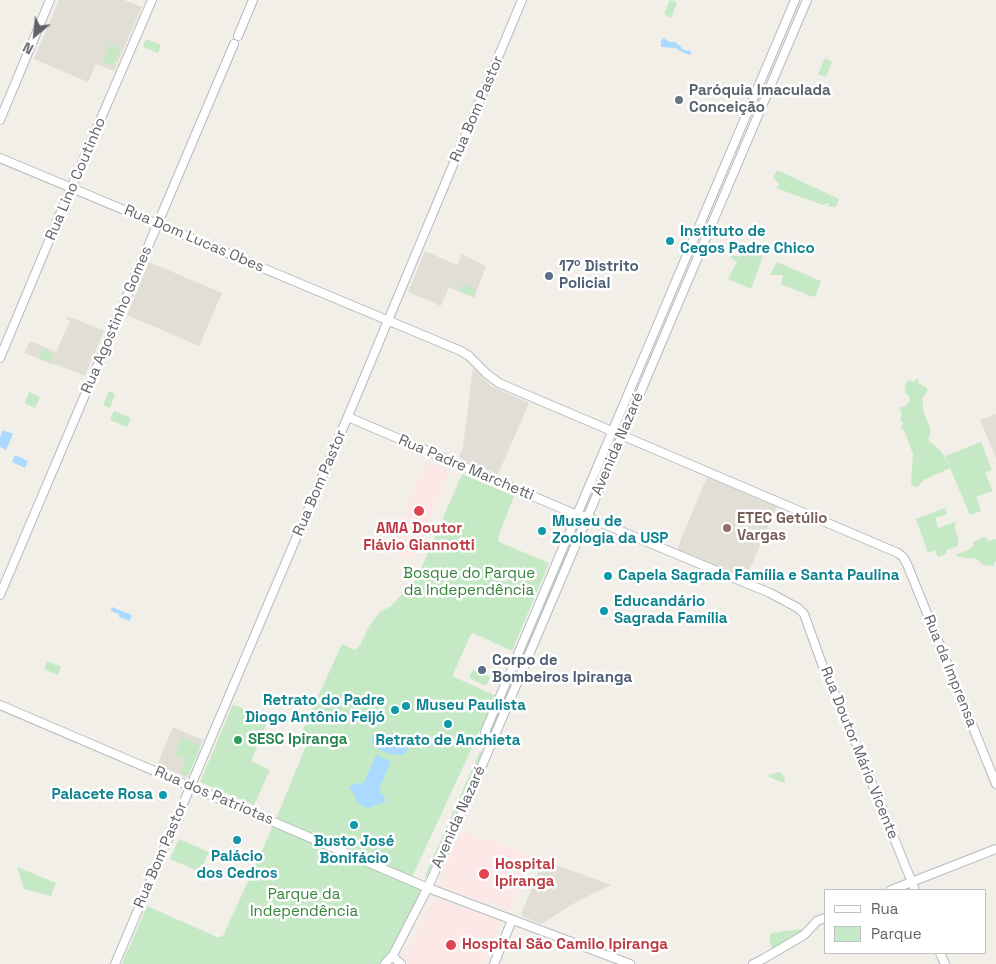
<!DOCTYPE html>
<html>
<head>
<meta charset="utf-8">
<style>
	body { margin:0 }
	#map { position:relative; width:996px; height:964px; overflow:hidden; background:#f1efe8; font-family:"Space Grotesk",sans-serif }
	canvas { display:block }
	.legend { position:absolute; left:824px; top:889px; width:162px; height:65px; box-sizing:border-box; background:#fff; border:1px solid #bfc1c3; margin:0; padding:6px 9px; list-style:none; font-size:15px; color:#5f6368 }
	.legend li { display:flex; align-items:center; gap:10px; height:25px }
	.legend b { width:25px; border:1px solid #bfc1c3 }
	.north { position:absolute; left:10px; top:10px; width:50px; height:50px; -webkit-text-stroke:4px #fff; paint-order:stroke; rotate:208deg; font-size:14px; font-weight:700; line-height:20px; text-align:center; color:#5f6368 }
	.north::after { content:''; display:block; margin:auto; width:18px; height:22px; background:#5f6368; clip-path:polygon(50% 0,100% 100%,50% 72%,0 100%) }
</style>
</head>
<body>
<div id="map">
<canvas width="996" height="964"></canvas>
<ul class="legend">
<li><b style="height:6px;background:#fff"></b>Rua</li>
<li><b style="height:14px;background:#c5e8c5"></b>Parque</li>
</ul>
<div class="north">N</div>
</div>
<script>
const context = document.querySelector('canvas').getContext('2d');
context.lineJoin = 'round';
function fillPath(path, color) { context.fillStyle = color; context.fill(path, 'evenodd'); }
const toPath = rows => new Path2D(rows.map(r => 'M' + r).join(''));
function strokePath(path, color, width, dash) { context.strokeStyle = color; context.lineWidth = width; context.lineCap = dash ? 'butt' : 'round'; context.setLineDash(dash || []); context.stroke(path); }
function label(font, color, halo, rows, align = 'center') {
  context.font = font + ' "Space Grotesk",sans-serif'; context.lineWidth = 5; context.setLineDash([]); context.textBaseline = 'middle'; context.strokeStyle = halo; context.fillStyle = color; for (const [text, x, y, turn = 0] of rows) {
    context.save(); context.translate(x, y); context.rotate((+turn || 0) * Math.PI / 180); context.textAlign = isNaN(turn) ? turn : align; if (halo) context.strokeText(text, 0, 0); context.fillText(text, 0, 0); context.restore();
  }
}
fillPath(toPath([
	[59,0,124,0,142,7,114,71,96,64,88,82,34,59],
	[425,251,457,265,462,254,484,265,486,267,474,298,449,287,441,306,408,292],
	[149,262,222,293,199,346,127,315],
	[68,316,104,331,85,376,55,364,55,363,54,365,24,353,30,341,56,352,70,321,66,319],
	[473,368,491,386,529,403,499,472,497,474,459,458,463,447],
	[996,414,996,458,980,420],
	[707,477,777,507,746,578,677,549],
	[173,727,203,740,187,778,157,765],
	[543,861,545,861,611,885,578,901,541,924,522,916,521,914]
]), '#e1ded6');
fillPath(toPath([
	[426,461,450,471,412,561,387,550],
	[463,830,529,855,531,860,510,910,507,911,441,886,440,882,440,880,461,831],
	[435,898,437,898,497,920,499,922,500,925,483,964,410,964,402,961]
]), '#fce8e6');
fillPath(toPath([
	[670,0,677,3,671,18,664,14],
	[146,39,161,45,158,53,143,47],
	[110,44,120,49,113,66,103,61],
	[825,58,832,62,826,77,818,74],
	[777,170,839,199,836,207,828,207,829,203,823,205,776,188,780,185,773,177],
	[743,247,763,256,751,289,728,279,737,262,731,258,732,255,740,257],
	[777,262,821,281,816,295,813,297,781,284,783,275,770,275],
	[463,284,476,290,473,297,459,291],
	[42,349,55,355,51,362,39,357],
	[916,379,919,380,918,383,927,388,927,392,922,398,924,414,931,430,928,440,942,452,950,468,924,480,917,487,911,485,913,454,904,430,901,428,903,423,900,420,902,413,900,412,901,407,906,406,910,400,909,396,905,393,906,387,904,386,908,380,914,382],
	[109,391,115,394,110,408,103,405],
	[29,392,40,397,35,408,25,403],
	[114,411,131,418,127,427,110,420],
	[981,442,992,470,985,473,993,491,976,497,981,511,970,515,945,456],
	[462,474,514,496,498,537,499,542,549,563,512,651,473,633,471,634,453,674,454,677,496,696,412,877,276,819,308,741,307,738,301,734,302,732,342,644,353,649,355,650,359,647,370,625,380,612,391,606,417,578],
	[945,508,947,514,936,518,938,528,955,522,956,524,954,527,958,537,958,546,946,550,946,554,938,557,935,550,928,553,916,519],
	[576,525,579,527,520,666,518,665,571,540],
	[984,537,989,541,996,539,996,560,993,566,983,565,977,559,958,557,956,555,968,550,973,546,973,542],
	[47,661,61,667,58,675,44,669],
	[473,670,490,677,486,686,469,678],
	[512,679,514,680,492,733,489,732],
	[233,704,268,720,251,761,270,770,254,805,200,782],
	[182,738,201,746,188,776,181,773,186,760,175,755],
	[480,751,482,752,427,877,425,876],
	[778,772,782,773,785,781,785,783,769,777,769,775],
	[274,824,344,857,421,890,396,942,383,964,122,964,147,906,217,937,221,937,224,934],
	[179,839,209,852,200,872,170,859],
	[17,867,56,883,51,896,24,889],
	[801,929,803,930,802,932,773,948,772,948,770,941,770,935,772,933]
]), '#c5e8c5');
fillPath(toPath([
	[663,38,670,42,676,42,676,43,681,47,682,49,688,51,689,50,692,53,690,55,684,53,675,48,661,47,661,41],
	[3,430,13,434,6,450,0,447,0,437],
	[15,455,28,461,25,468,12,462],
	[112,607,132,615,130,621,119,617,119,614,111,611],
	[374,732,380,734,382,738,388,741,401,745,402,744,409,746,406,753,401,755,397,754,394,755,387,753,378,749,377,745,373,743,372,741,371,738],
	[376,755,391,761,379,789,380,790,380,793,384,795,385,801,384,803,380,803,379,805,377,804,369,808,365,807,357,802,354,794,350,789,350,787,352,785,356,784,357,783,361,785,362,782,364,783]
]), '#aadaff');
const secondary = toPath([
	[238,36,253,0],
	[0,120,50,0],
	[0,158,461,351,469,356,487,374,499,383,898,553,903,557,907,564,996,784],
	[0,358,71,188,152,0],
	[348,417,570,512,587,517,770,593,798,608,804,614,822,664,855,741,915,890],
	[0,595,234,44],
	[0,705,428,888,630,964],
	[492,743,485,732,795,0],
	[891,890,996,849],
	[940,953,945,964],
	[392,956,401,964],
	[115,964,351,409,522,0],
	[385,964,393,955,425,893,458,822,807,0],
	[494,964,512,920],
	[753,964,763,959,804,935,817,921,825,918]
]);
strokePath(secondary, '#b6babf', 10);
strokePath(secondary, '#fff', 8);
for (const [x, y, r, color] of [
	[679,100,5,"#6b7280"],
	[670,241,5,"#0f9aa8"],
	[549,276,5,"#5c6f8a"],
	[419,511,6,"#e0444e"],
	[727,528,5,"#8d6e63"],
	[542,531,5,"#0f9aa8"],
	[608,576,5,"#0f9aa8"],
	[604,611,5,"#0f9aa8"],
	[482,670,5,"#5c6f8a"],
	[406,706,5,"#0f9aa8"],
	[395,710,5,"#0f9aa8"],
	[448,724,5,"#0f9aa8"],
	[238,740,5,"#2e9e5b"],
	[163,795,5,"#0f9aa8"],
	[354,825,5,"#0f9aa8"],
	[237,840,5,"#0f9aa8"],
	[484,874,6,"#e0444e"],
	[451,945,6,"#e0444e"]
]) { const dot = new Path2D(); dot.arc(x, y, r, 0, 2 * Math.PI); context.fillStyle = color; context.fill(dot); strokePath(dot, '#fff', 2); }
label('bold 15px', '#5b616d', '#fff', [
	["Paróquia Imaculada",689,91],
	["Conceição",689,108]
], 'left');
label('15px', '#5f6368', '#fff', [
	["Rua Bom Pastor",477,109,-67],
	["Rua Lino Coutinho",76,179,-67],
	["Rua Dom Lucas Obes",194,239,23],
	["Rua Agostinho Gomes",117,320,-67],
	["Avenida Nazaré",618,444,-67],
	["Rua Padre Marchetti",466,468,23],
	["Rua Bom Pastor",320,483,-67],
	["Rua da Imprensa",950,671,68],
	["Rua Doutor Mário Vicente",859,753,68],
	["Rua dos Patriotas",214,796,23],
	["Avenida Nazaré",459,817,-66],
	["Rua Bom Pastor",161,855,-67]
]);
label('bold 15px', '#0d838f', '#fff', [
	["Instituto de",680,232],
	["Cegos Padre Chico",680,249],
	["Museu de",552,522],
	["Zoologia da USP",552,539],
	["Capela Sagrada Família e Santa Paulina",618,576],
	["Educandário",614,602],
	["Sagrada Família",614,619],
	["Retrato do Padre",385,701,"right"],
	["Diogo Antônio Feijó",385,718,"right"],
	["Museu Paulista",416,706],
	["Retrato de Anchieta",448,741,"center"],
	["Palacete Rosa",153,795,"right"],
	["Busto José",354,842,"center"],
	["Bonifácio",354,859,"center"],
	["Palácio",237,857,"center"],
	["dos Cedros",237,874,"center"]
], 'left');
label('bold 15px', '#4e5e75', '#fff', [
	["17º Distrito",559,267],
	["Policial",559,284],
	["Corpo de",492,661],
	["Bombeiros Ipiranga",492,678]
], 'left');
label('bold 15px', '#785e54', '#fff', [
	["ETEC Getúlio",737,519],
	["Vargas",737,536]
], 'left');
label('bold 15px', '#be3a42', '#fff', [
	["AMA Doutor",419,529,"center"],
	["Flávio Giannotti",419,546,"center"],
	["Hospital",495,865],
	["Ipiranga",495,882],
	["Hospital São Camilo Ipiranga",462,945]
], 'left');
label('15px', '#348238', '#fff', [
	["Bosque do Parque",469,574],
	["da Independência",469,591],
	["Parque da",304,895],
	["Independência",304,912]
]);
label('bold 15px', '#27864d', '#fff', [
	["SESC Ipiranga",248,740]
], 'left');
</script>
</body>
</html>
